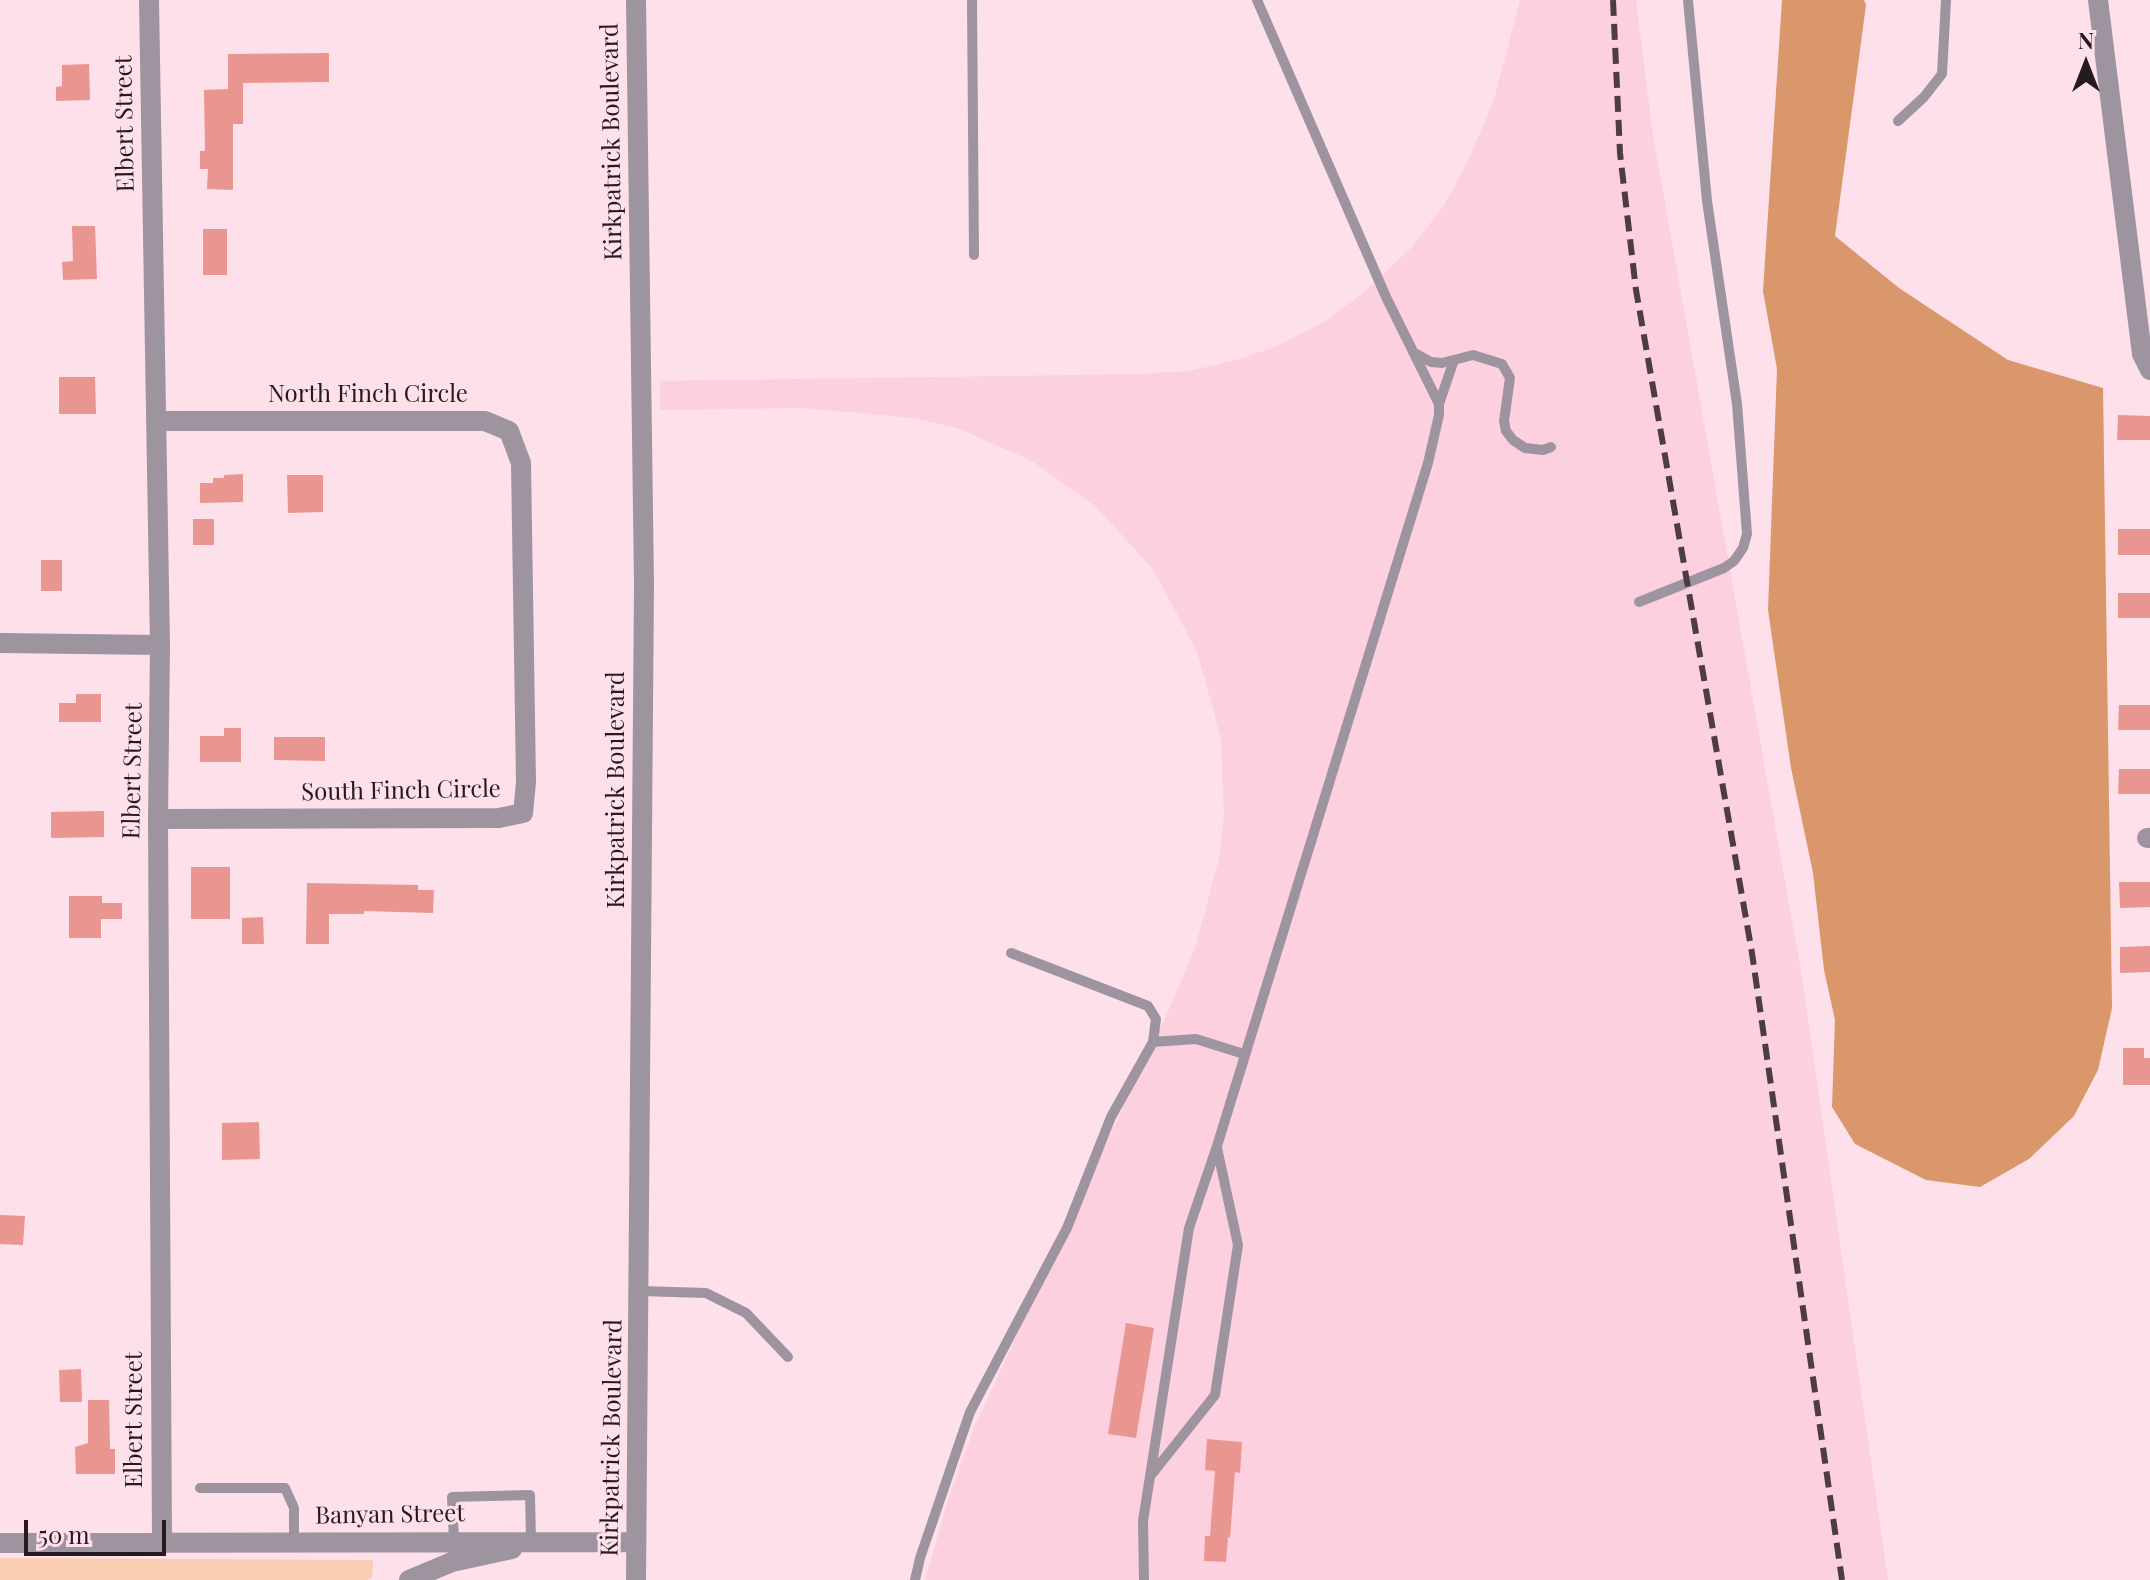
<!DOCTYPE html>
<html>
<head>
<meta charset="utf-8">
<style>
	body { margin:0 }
	#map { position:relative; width:2150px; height:1580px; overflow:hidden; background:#fde0ea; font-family:"Playfair Display",serif }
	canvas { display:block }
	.north { position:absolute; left:2046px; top:24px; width:80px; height:80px; -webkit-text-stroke:6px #fde0ea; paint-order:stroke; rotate:0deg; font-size:22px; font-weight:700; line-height:32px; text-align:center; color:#271a1f }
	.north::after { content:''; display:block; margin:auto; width:28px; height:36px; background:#271a1f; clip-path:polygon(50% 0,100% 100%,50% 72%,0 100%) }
	.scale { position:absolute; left:24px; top:1520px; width:142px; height:36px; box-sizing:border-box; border:4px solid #271a1f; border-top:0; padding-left:10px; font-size:24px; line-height:28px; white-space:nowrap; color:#271a1f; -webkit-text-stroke:6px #fde0ea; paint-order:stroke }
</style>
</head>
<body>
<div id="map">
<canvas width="2150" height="1580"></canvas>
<div class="north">N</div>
<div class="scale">50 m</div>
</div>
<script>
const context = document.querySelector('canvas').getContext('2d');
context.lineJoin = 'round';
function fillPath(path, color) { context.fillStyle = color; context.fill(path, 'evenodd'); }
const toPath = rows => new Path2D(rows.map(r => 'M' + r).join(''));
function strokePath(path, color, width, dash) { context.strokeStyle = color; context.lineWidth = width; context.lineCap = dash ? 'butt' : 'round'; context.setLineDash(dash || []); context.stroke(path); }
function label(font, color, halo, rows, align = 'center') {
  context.font = font + ' "Playfair Display",serif'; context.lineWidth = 6; context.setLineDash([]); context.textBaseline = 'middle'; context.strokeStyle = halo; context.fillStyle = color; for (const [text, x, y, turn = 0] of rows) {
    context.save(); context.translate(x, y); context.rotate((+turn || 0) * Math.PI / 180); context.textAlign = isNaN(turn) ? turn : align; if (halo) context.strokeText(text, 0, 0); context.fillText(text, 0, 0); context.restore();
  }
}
fillPath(toPath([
	[1520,0,1636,0,1652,129,1802,977,1888,1580,925,1580,949,1497,975,1425,1171,1005,1196,945,1219,858,1224,817,1221,738,1197,652,1153,569,1095,506,1032,461,957,428,913,418,804,408,660,410,660,381,1141,374,1189,371,1236,360,1280,345,1327,320,1364,292,1413,246,1445,204,1470,157,1494,99]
]), '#fdd0e0');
fillPath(toPath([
	[0,1558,373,1560,372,1577,368,1580,0,1580]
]), '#f8cdb2');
fillPath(toPath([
	[1782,0,1864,0,1866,5,1835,236,1899,288,2008,360,2103,388,2112,1008,2098,1070,2074,1116,2029,1159,1980,1187,1926,1180,1855,1144,1832,1107,1835,1020,1824,970,1813,873,1791,768,1768,610,1777,369,1763,291]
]), '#da976b');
fillPath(toPath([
	[329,53,329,82,243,83,243,124,233,124,233,190,207,189,208,169,200,169,200,151,205,151,204,90,228,89,228,54],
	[89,64,90,100,56,101,56,87,62,86,62,65],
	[72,226,95,226,97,279,63,280,62,262,73,261],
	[203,229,227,229,227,275,203,275],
	[59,377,95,377,96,414,59,414],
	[2118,415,2150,416,2150,440,2117,440],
	[243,474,243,502,200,503,200,483,213,483,213,478,224,478,224,475],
	[287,475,323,475,323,512,288,513],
	[193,519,214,519,214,545,193,545],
	[2118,529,2150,529,2150,555,2118,555],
	[41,560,62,560,62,591,41,591],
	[2118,593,2150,593,2150,618,2118,618],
	[76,694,101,694,101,722,59,722,59,703,76,703],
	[2119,705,2150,705,2150,730,2118,730],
	[224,728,241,728,241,762,200,762,200,736,224,736],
	[274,737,325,737,325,761,274,760],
	[2119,769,2150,769,2150,794,2118,794],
	[104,811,104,837,51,838,51,812],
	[191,867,230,867,230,919,191,919],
	[2119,882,2150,882,2150,907,2120,908],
	[307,883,418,885,418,890,434,890,433,913,364,911,364,914,329,914,329,944,306,944],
	[69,896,102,896,102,903,122,903,122,919,101,919,101,938,69,938],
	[263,917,264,944,242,944,242,918],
	[2150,946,2150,972,2120,973,2120,947],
	[2123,1048,2144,1048,2144,1058,2150,1058,2150,1085,2123,1085],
	[259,1122,260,1159,222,1160,222,1123],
	[0,1215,25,1216,23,1245,0,1244],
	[1126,1323,1154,1328,1136,1438,1108,1434],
	[81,1369,82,1402,60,1402,59,1370],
	[88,1400,109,1400,110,1449,115,1449,115,1474,76,1474,75,1447,88,1443],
	[1207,1439,1242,1442,1240,1473,1235,1472,1230,1538,1228,1537,1226,1562,1204,1561,1205,1536,1210,1536,1215,1471,1205,1470]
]), '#e99690');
strokePath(toPath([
	[972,0,974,255],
	[1898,121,1924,97,1942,74,1946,0],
	[1413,352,1431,362,1442,363,1473,355,1502,364,1510,378,1504,421,1506,431,1513,440,1525,448,1543,450,1551,447],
	[1439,404,1454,360],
	[1639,602,1724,568,1734,561,1743,548,1747,534,1737,404,1707,201,1688,0],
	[1011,953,1148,1006,1156,1019,1153,1042,1196,1039,1244,1054],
	[640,1291,706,1293,746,1313,788,1357],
	[1152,1474,1215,1395,1238,1245,1217,1148],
	[200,1488,285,1488,294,1508,294,1542],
	[454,1541,452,1497,530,1495,531,1540],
	[915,1580,920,1558,970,1412,1067,1228,1111,1117,1153,1042],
	[1144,1580,1143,1521,1189,1228,1217,1146,1428,463,1439,415,1439,404,1386,297,1257,0]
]), '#9e949f', 10);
strokePath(toPath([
	[149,0,160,645,158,819,162,1543],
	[2098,0,2142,354,2150,370],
	[156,421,485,421,509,431,521,463,526,782,523,813,499,818,158,819],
	[0,643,160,645],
	[2147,838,2150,838],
	[0,1543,636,1542],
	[409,1580,452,1562,512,1549],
	[636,1580,644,584,636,0]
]), '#9e949f', 20);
strokePath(toPath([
	[1613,0,1620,153,1636,290,1752,953,1842,1580]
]), '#4d3d43', 6, [16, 8]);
label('24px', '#271a1f', '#fde0ea', [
	["Elbert Street",125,124,-91],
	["Kirkpatrick Boulevard",612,142,-91],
	["North Finch Circle",368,395],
	["Elbert Street",133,771,-89],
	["Kirkpatrick Boulevard",617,790,-90],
	["South Finch Circle",401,791,-1],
	["Elbert Street",135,1420,-90],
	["Kirkpatrick Boulevard",612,1438,-89],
	["Banyan Street",390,1515,-1]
]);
</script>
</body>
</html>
